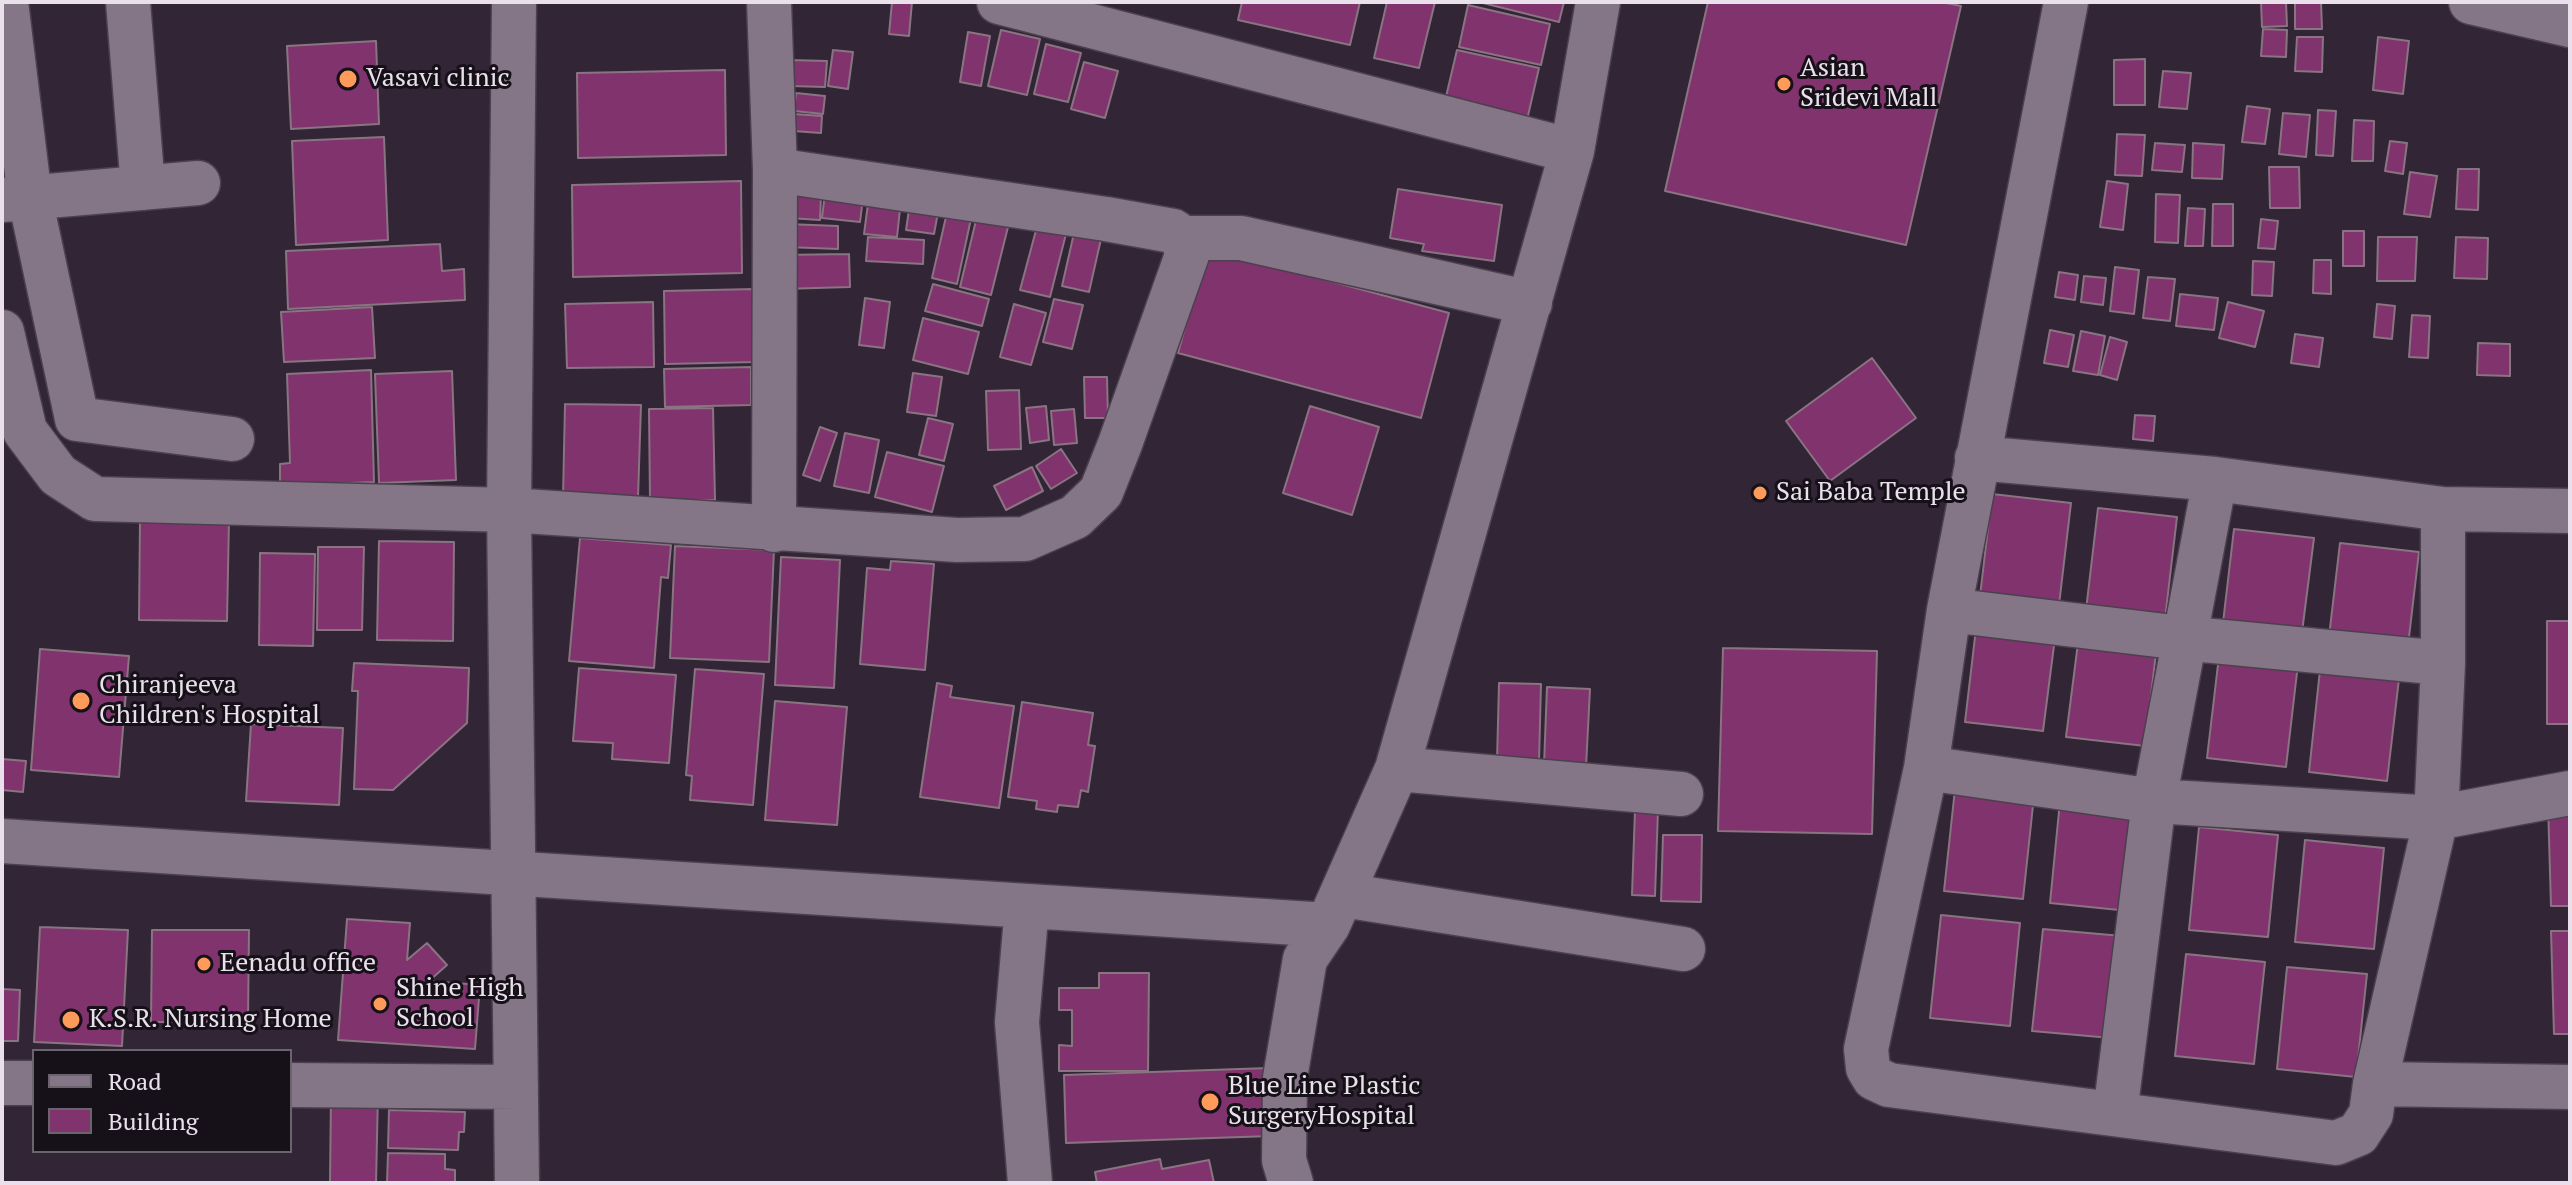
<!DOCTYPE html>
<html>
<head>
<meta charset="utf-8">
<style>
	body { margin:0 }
	#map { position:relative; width:2572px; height:1185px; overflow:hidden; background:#322535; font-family:"PT Serif",serif }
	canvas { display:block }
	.frame { position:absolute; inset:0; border:4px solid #e9e0eb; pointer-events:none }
	.legend { position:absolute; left:32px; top:1049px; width:260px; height:104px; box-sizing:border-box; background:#161118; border:2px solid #6a646c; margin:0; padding:10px 14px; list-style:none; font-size:24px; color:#e9e0eb }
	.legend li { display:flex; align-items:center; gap:16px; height:40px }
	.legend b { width:40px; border:2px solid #6a646c }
</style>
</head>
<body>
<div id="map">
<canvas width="2572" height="1185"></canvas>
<div class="frame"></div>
<ul class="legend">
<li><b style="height:10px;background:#847587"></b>Road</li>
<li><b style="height:22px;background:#81336e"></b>Building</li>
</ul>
</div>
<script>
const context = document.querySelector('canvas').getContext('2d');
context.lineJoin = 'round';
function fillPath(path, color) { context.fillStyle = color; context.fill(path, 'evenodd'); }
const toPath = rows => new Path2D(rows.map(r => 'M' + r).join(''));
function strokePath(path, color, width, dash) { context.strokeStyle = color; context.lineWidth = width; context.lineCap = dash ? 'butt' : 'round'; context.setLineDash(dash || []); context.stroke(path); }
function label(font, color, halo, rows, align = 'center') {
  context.font = font + ' "PT Serif",serif'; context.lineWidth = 6; context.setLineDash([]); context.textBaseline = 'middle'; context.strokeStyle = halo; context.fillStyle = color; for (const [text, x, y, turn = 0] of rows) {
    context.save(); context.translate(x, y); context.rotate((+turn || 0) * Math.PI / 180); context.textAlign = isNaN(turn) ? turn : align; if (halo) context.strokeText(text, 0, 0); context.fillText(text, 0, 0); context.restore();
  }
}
const building = toPath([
	[892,2,912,2,909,36,889,34,892,2],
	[1242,2,1360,2,1350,45,1238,20,1242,2],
	[1387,2,1435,2,1419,68,1374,58,1387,2],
	[1479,2,1564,2,1559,22,1479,2],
	[1708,2,1941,2,1961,6,1906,245,1665,191,1708,2],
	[2261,2,2286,2,2287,26,2262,27,2261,2],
	[2295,2,2321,2,2322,29,2295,29,2295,2],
	[1468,5,1550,24,1541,65,1459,47,1468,5],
	[2263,29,2287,30,2286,57,2261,56,2263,29],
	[1001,30,1040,39,1027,95,988,86,1001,30],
	[968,32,990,36,981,86,960,82,968,32],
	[2297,37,2323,37,2322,72,2295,71,2297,37],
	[2378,37,2409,41,2403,94,2373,90,2378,37],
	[376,41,379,124,291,129,287,46,376,41],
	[1046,44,1081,53,1068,102,1034,94,1046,44],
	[833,50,853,52,848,89,828,86,833,50],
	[1457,50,1539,68,1527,120,1445,101,1457,50],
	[2145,59,2145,105,2114,105,2114,60,2145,59],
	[791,60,827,61,825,87,790,86,791,60],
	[1084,62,1118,71,1105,118,1071,109,1084,62],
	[725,70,726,155,578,158,577,73,725,70],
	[2163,71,2191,73,2187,109,2159,107,2163,71],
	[796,93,825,96,823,114,794,111,796,93],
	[2247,106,2270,109,2265,144,2242,142,2247,106],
	[2318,110,2336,111,2333,156,2316,155,2318,110],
	[2283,113,2310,115,2306,157,2279,154,2283,113],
	[794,114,822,116,821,133,793,131,794,114],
	[2354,120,2374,121,2373,161,2352,161,2354,120],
	[2117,134,2145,135,2142,176,2115,175,2117,134],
	[384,137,388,240,296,245,292,141,384,137],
	[2390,141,2407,143,2403,174,2385,171,2390,141],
	[2155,143,2185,145,2182,172,2152,170,2155,143],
	[2193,143,2224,145,2222,179,2192,178,2193,143],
	[2269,167,2299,167,2300,208,2270,208,2269,167],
	[2458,169,2479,169,2478,210,2456,209,2458,169],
	[2410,172,2437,176,2430,217,2404,214,2410,172],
	[741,181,742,273,573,277,572,185,741,181],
	[2107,181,2128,184,2123,230,2100,227,2107,181],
	[1398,189,1502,205,1494,261,1422,251,1424,244,1390,238,1398,189],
	[790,193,821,195,820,220,789,218,790,193],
	[825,193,863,198,860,222,822,218,825,193],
	[2156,194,2180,195,2178,243,2155,242,2156,194],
	[869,196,901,200,897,237,864,234,869,196],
	[910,203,939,207,934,234,906,230,910,203],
	[2213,204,2233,204,2233,246,2212,246,2213,204],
	[948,208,972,214,957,284,932,278,948,208],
	[2188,208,2205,209,2203,246,2185,246,2188,208],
	[978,212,1010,219,991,295,960,287,978,212],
	[1039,219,1068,226,1050,297,1020,290,1039,219],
	[2261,219,2278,221,2275,249,2258,248,2261,219],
	[787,224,838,226,838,249,786,247,787,224],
	[2343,231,2364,231,2364,266,2343,266,2343,231],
	[1074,233,1101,239,1089,292,1062,286,1074,233],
	[868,237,924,240,923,264,866,261,868,237],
	[2378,237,2417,237,2415,281,2377,281,2378,237],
	[2456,237,2488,238,2487,279,2454,278,2456,237],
	[440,244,442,271,464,269,465,300,288,309,286,251,440,244],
	[1207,248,1449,313,1421,418,1178,353,1207,248],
	[849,254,850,287,782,289,781,255,849,254],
	[2314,260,2331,260,2331,294,2313,293,2314,260],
	[2253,261,2274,262,2272,296,2252,295,2253,261],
	[2115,267,2139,270,2134,314,2110,311,2115,267],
	[2059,272,2078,275,2075,300,2055,297,2059,272],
	[2084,276,2106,278,2103,305,2081,302,2084,276],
	[2148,277,2175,279,2170,321,2143,318,2148,277],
	[933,284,989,299,982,326,925,311,933,284],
	[755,289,756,362,665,364,664,291,755,289],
	[2180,294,2218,298,2214,330,2176,326,2180,294],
	[865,298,890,302,884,348,859,345,865,298],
	[1054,299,1083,305,1072,349,1043,342,1054,299],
	[653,302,654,367,567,368,565,304,653,302],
	[2228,302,2264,311,2255,347,2219,338,2228,302],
	[1014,304,1046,313,1031,365,1000,357,1014,304],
	[2377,304,2395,306,2392,339,2374,337,2377,304],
	[372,307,375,358,284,362,281,312,372,307],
	[2412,315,2430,316,2428,358,2409,357,2412,315],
	[923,318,979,332,968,374,913,360,923,318],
	[2050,330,2074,335,2068,367,2044,363,2050,330],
	[2081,331,2105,336,2098,375,2073,371,2081,331],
	[2295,334,2323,338,2319,367,2291,363,2295,334],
	[2110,337,2127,342,2117,380,2100,375,2110,337],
	[2478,343,2510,344,2510,376,2477,375,2478,343],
	[1872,358,1916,418,1830,481,1786,421,1872,358],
	[751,367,751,405,665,407,664,369,751,367],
	[371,370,374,482,280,486,280,464,290,463,287,374,371,370],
	[452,371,456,480,379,483,375,374,452,371],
	[913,373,942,377,936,416,907,412,913,373],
	[1084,377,1107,377,1108,418,1085,418,1084,377],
	[1019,390,1021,449,988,450,986,391,1019,390],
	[565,404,641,405,638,498,563,497,565,404],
	[1046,406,1049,440,1030,443,1026,408,1046,406],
	[1310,406,1379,427,1352,515,1283,493,1310,406],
	[713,408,715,500,650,501,649,409,713,408],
	[1074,409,1077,443,1054,445,1051,411,1074,409],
	[2135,415,2155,416,2153,441,2133,439,2135,415],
	[928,418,953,424,944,461,919,455,928,418],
	[820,427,837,433,820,481,803,475,820,427],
	[845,433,879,440,869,493,834,486,845,433],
	[1061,449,1077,473,1051,489,1036,466,1061,449],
	[887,452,944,466,932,512,875,497,887,452],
	[1032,467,1043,491,1006,510,994,486,1032,467],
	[1992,494,2071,503,2059,605,1980,596,1992,494],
	[2098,508,2177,517,2165,619,2086,610,2098,508],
	[140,519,229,520,227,621,139,620,140,519],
	[2234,529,2314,538,2301,640,2222,631,2234,529],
	[580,538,671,545,668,578,661,577,654,668,569,661,580,538],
	[379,541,454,542,453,641,377,640,379,541],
	[2340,543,2419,552,2407,654,2328,645,2340,543],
	[675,546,774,550,769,662,670,658,675,546],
	[318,547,364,547,362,630,317,630,318,547],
	[260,553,315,554,313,646,259,645,260,553],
	[781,557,840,560,834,688,775,685,781,557],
	[891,561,934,564,925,670,860,664,867,568,890,570,891,561],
	[1977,620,2056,630,2043,731,1965,722,1977,620],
	[2547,621,2570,621,2570,724,2547,724,2547,621],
	[2079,635,2157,644,2145,746,2066,737,2079,635],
	[1723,648,1877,651,1872,834,1718,831,1723,648],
	[40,649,129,656,119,777,31,770,40,649],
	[2219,656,2298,664,2286,767,2207,758,2219,656],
	[354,663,469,668,467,723,393,790,354,789,358,691,352,691,354,663],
	[579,668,676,675,669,763,612,759,613,743,573,741,579,668],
	[695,669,764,674,753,805,690,800,692,776,686,775,695,669],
	[2320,670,2399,679,2387,781,2309,772,2320,670],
	[937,683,952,686,950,697,1014,706,999,808,920,797,937,683],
	[1499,683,1541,684,1539,762,1497,761,1499,683],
	[1547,687,1590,689,1586,767,1544,765,1547,687],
	[775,701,847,707,837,825,765,820,775,701],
	[1022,702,1093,713,1088,745,1095,746,1088,792,1081,790,1078,807,1058,805,1057,812,1036,809,1037,801,1008,797,1022,702],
	[251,724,343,728,339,805,246,801,251,724],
	[2,759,26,761,23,792,2,790,2,759],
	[1955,789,2034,796,2023,899,1944,891,1955,789],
	[2060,801,2140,809,2129,911,2050,903,2060,801],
	[2570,803,2570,906,2551,906,2548,804,2570,803],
	[1635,810,1658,810,1655,896,1632,895,1635,810],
	[2199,827,2278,835,2268,937,2189,930,2199,827],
	[1663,835,1702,835,1701,902,1661,901,1663,835],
	[2305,840,2384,848,2374,949,2295,942,2305,840],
	[1941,915,2020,923,2010,1026,1930,1018,1941,915],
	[347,919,410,923,407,960,427,943,447,965,429,981,480,985,475,1049,338,1040,347,919],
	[40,927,128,930,122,1046,34,1042,40,927],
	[2043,929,2122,936,2111,1038,2032,1031,2043,929],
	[152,930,249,930,248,1022,151,1022,152,930],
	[2551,931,2570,931,2570,1034,2554,1034,2551,931],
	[2186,954,2265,962,2254,1064,2175,1056,2186,954],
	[2287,967,2367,974,2356,1077,2277,1069,2287,967],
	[1099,973,1149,973,1148,1071,1059,1071,1059,1045,1072,1046,1072,1010,1059,1010,1059,988,1099,988,1099,973],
	[2,989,20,990,18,1041,2,1041,2,989],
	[1269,1068,1271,1136,1066,1143,1064,1075,1269,1068],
	[331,1093,378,1093,376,1183,330,1183,331,1093],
	[389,1110,465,1112,464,1132,459,1132,458,1150,388,1148,389,1110],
	[388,1153,445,1154,445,1169,455,1170,455,1183,387,1183,388,1153],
	[1160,1159,1162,1169,1209,1160,1214,1183,1097,1183,1095,1172,1160,1159]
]);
fillPath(building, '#81336e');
strokePath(building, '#897482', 2);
const minor = toPath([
	[6,2,30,198,77,419,232,439],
	[128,2,143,188],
	[514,2,509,510,517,1183],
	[769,2,775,170,774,530],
	[999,2,1572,151],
	[2066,2,1949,610,2182,638,2443,663],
	[2471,2,2570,25],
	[2,200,198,183],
	[1183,238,1241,238,1530,303],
	[2,332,25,431,58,475,95,499,509,510,957,540,1025,539,1075,517,1101,492,1120,444,1187,255,1183,238,1173,231,1106,219,775,170],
	[1977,458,2215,479,2443,509,2570,511],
	[1949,610,1926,768,1866,1049,1868,1068,1874,1078,1889,1085,2336,1143,2358,1134,2371,1114,2375,1084,2570,1087],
	[1926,768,2154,801,2436,818,2570,793],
	[1397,769,1681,794],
	[2,841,1328,925,1397,769,1572,151,1598,2],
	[1343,895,1683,949],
	[1027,906,1017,1022,1030,1183],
	[2,1083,34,1083],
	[2375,1084,2436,818,2443,663,2443,509],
	[290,1085,516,1087],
	[2115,1114,2154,801,2215,479],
	[1291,1183,1284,1160,1285,1078,1305,959,1328,925]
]);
strokePath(minor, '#4b404e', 47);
strokePath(minor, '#847587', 44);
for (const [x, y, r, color] of [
	[348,79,10,"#ff9b5a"],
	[1784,84,8,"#ff9b5a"],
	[1760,493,8,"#ff9b5a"],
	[81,701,10,"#ff9b5a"],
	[204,964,8,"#ff9b5a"],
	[380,1004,8,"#ff9b5a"],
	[71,1020,10,"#ff9b5a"],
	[1210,1102,10,"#ff9b5a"]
]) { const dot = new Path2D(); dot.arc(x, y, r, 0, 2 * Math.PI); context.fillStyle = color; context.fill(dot); strokePath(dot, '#161118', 3); }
label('26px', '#e9e0eb', '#161118', [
	["Asian",1800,69],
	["Sridevi Mall",1800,99],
	["Vasavi clinic",366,79],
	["Sai Baba Temple",1776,493],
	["Chiranjeeva",99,686],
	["Children's Hospital",99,716],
	["Eenadu office",220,964],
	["Shine High",396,989],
	["School",396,1019],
	["K.S.R. Nursing Home",89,1020],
	["Blue Line Plastic",1228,1087],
	["SurgeryHospital",1228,1117]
], 'left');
</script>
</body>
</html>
